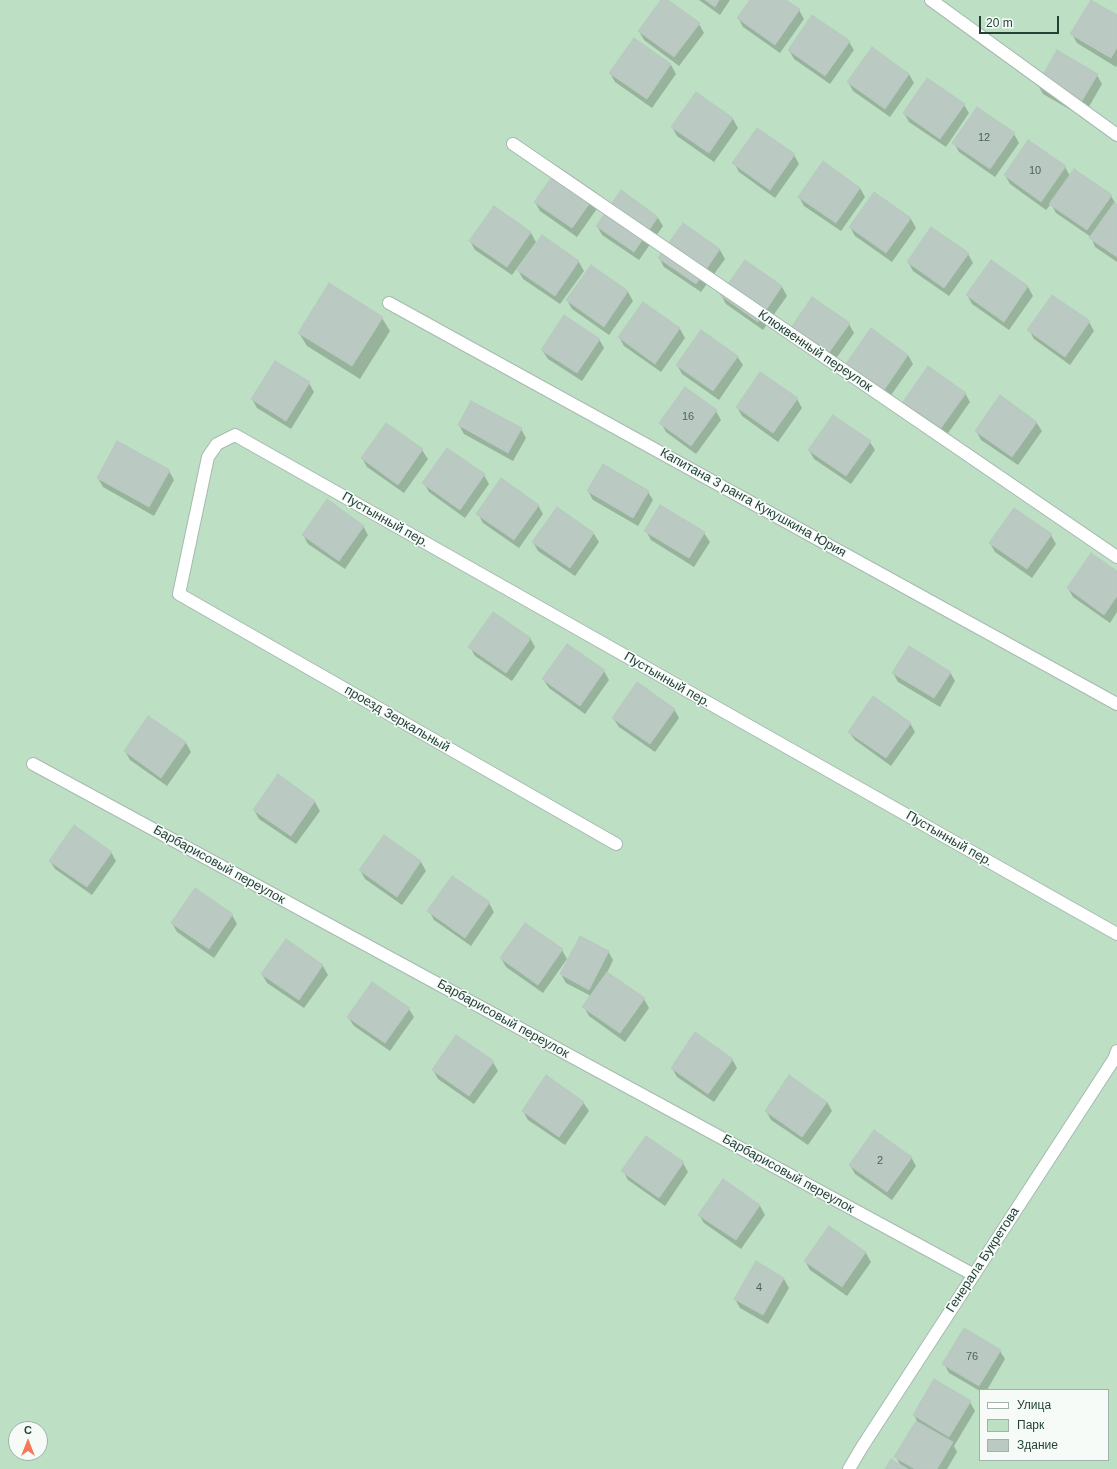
<!DOCTYPE html>
<html>
<head>
<meta charset="utf-8">
<style>
	body { margin:0 }
	#map { position:relative; width:1117px; height:1469px; overflow:hidden; background:#e5efea; font-family:Arial,sans-serif }
	canvas { display:block }
	.legend { position:absolute; left:979px; top:1389px; width:130px; height:72px; box-sizing:border-box; background:#f6fbf8; border:1px solid #a2b1ab; margin:0; padding:5px 7px; list-style:none; font-size:12px; color:#234237 }
	.legend li { display:flex; align-items:center; gap:8px; height:20px }
	.legend b { width:20px; border:1px solid #a2b1ab }
	.north { position:absolute; left:8px; top:1421px; width:40px; height:40px; box-sizing:border-box; background:#f6fbf8; border:1px solid #a2b1ab; border-radius:50%; rotate:0deg; font-size:11px; font-weight:700; line-height:16px; text-align:center; color:#234237 }
	.north::after { content:''; display:block; margin:auto; width:14px; height:18px; background:#f7775a; clip-path:polygon(50% 0,100% 100%,50% 72%,0 100%) }
	.scale { position:absolute; left:979px; top:16px; width:80px; height:18px; box-sizing:border-box; border:2px solid #234237; border-top:0; padding-left:5px; font-size:12px; line-height:14px; white-space:nowrap; color:#234237; -webkit-text-stroke:3px #f6fbf8; paint-order:stroke }
</style>
</head>
<body>
<div id="map">
<canvas width="1117" height="1469"></canvas>
<ul class="legend">
<li><b style="height:5px;background:#fff"></b>Улица</li>
<li><b style="height:11px;background:#bde0c4"></b>Парк</li>
<li><b style="height:11px;background:#bacac2"></b>Здание</li>
</ul>
<div class="north">С</div>
<div class="scale">20 m</div>
</div>
<script>
const context = document.querySelector('canvas').getContext('2d');
context.lineJoin = 'round';
function fillPath(path, color) { context.fillStyle = color; context.fill(path, 'evenodd'); }
const toPath = rows => new Path2D(rows.map(r => 'M' + r).join(''));
function strokePath(path, color, width, dash) { context.strokeStyle = color; context.lineWidth = width; context.lineCap = dash ? 'butt' : 'round'; context.setLineDash(dash || []); context.stroke(path); }
function label(font, color, halo, rows, align = 'center') {
  context.font = font + ' Arial,sans-serif'; context.lineWidth = 3; context.setLineDash([]); context.textBaseline = 'middle'; context.strokeStyle = halo; context.fillStyle = color; for (const [text, x, y, turn = 0] of rows) {
    context.save(); context.translate(x, y); context.rotate((+turn || 0) * Math.PI / 180); context.textAlign = isNaN(turn) ? turn : align; if (halo) context.strokeText(text, 0, 0); context.fillText(text, 0, 0); context.restore();
  }
}
fillPath(toPath([
	[0,0,1117,0,1117,1469,0,1469],
	[980,1390,1108,1390,1108,1460,980,1460],
	[16,1429,40,1429,40,1453,16,1453]
]), '#bde0c4');
fillPath(toPath([
	[662,0,667,0,699,24,704,33,679,66,644,40,639,31],
	[699,0,730,0,720,15],
	[751,0,785,0,799,10,804,19,780,53,743,27,738,18],
	[1117,16,1117,65,1116,67,1077,43,1072,34],
	[634,39,671,65,676,74,652,108,615,82,610,73],
	[849,42,854,50,830,84,794,59,789,50],
	[909,74,914,83,890,117,853,91,848,82],
	[1097,75,1102,84,1083,117,1043,94,1038,85],
	[696,93,733,119,738,128,714,162,677,136,672,127],
	[964,105,969,113,946,147,909,122,904,113],
	[1014,134,1019,143,995,177,959,152,954,143],
	[794,155,799,164,775,198,739,172,734,163],
	[1065,167,1070,176,1111,196,1117,206,1117,262,1095,247,1091,237,1056,213,1051,204,1046,210,1010,184,1005,175],
	[860,188,865,197,841,231,804,206,799,197],
	[874,193,911,219,916,228,892,262,855,236,850,227],
	[535,202,601,203,577,237,540,211],
	[494,207,531,233,536,242,512,275,475,250,470,241],
	[658,218,663,226,639,260,602,235,597,226],
	[683,224,720,250,725,259,701,292,664,267,659,258],
	[542,236,579,262,584,271,560,304,523,279,518,270],
	[968,254,973,263,949,296,913,271,908,262],
	[745,261,782,287,787,296,763,330,726,304,721,295],
	[991,262,1028,287,1033,296,1009,330,972,304,967,295],
	[591,266,628,292,633,301,609,335,572,309,567,300],
	[643,303,680,329,685,338,661,372,624,346,619,337],
	[382,318,390,331,360,379,307,346,299,333],
	[1089,322,1094,331,1070,365,1034,339,1029,330],
	[849,324,854,333,830,367,794,341],
	[599,339,604,348,582,381,548,359,542,350],
	[908,355,913,364,889,398,852,373,847,364],
	[737,356,743,365,719,400,682,374,677,365],
	[309,383,314,392,291,429,257,408,252,399],
	[965,393,970,402,946,436,910,411,905,402],
	[797,399,802,408,778,442,742,416,737,407],
	[716,411,721,420,696,454,666,432,661,423],
	[1036,422,1042,431,1018,465,981,440,976,431],
	[386,424,422,450,428,459,404,493,367,467,362,458],
	[459,425,521,429,526,438,513,461,464,434],
	[118,442,169,471,174,480,154,516,103,487,98,478],
	[870,442,875,450,851,484,814,459,809,450],
	[484,475,489,484,465,518,429,492,424,483],
	[588,491,648,492,653,500,638,526,593,500],
	[538,505,543,514,519,548,483,523,478,514],
	[557,508,594,534,599,542,575,576,538,551,533,542],
	[363,526,368,535,345,569,308,544,303,535],
	[646,531,704,533,710,542,694,567,651,540],
	[1051,535,1056,544,1032,578,995,552,990,543],
	[1117,572,1117,612,1110,623,1073,597,1068,588],
	[530,638,535,647,512,681,475,656,470,647],
	[604,671,609,680,585,714,549,688,543,679],
	[950,672,955,681,940,707,898,682,893,673],
	[674,709,679,718,655,752,619,727,613,718],
	[149,717,186,743,191,752,167,786,130,760,125,751],
	[910,723,915,732,891,766,855,740,849,732],
	[278,776,315,802,320,811,296,844,259,819,254,810],
	[384,836,421,862,426,871,402,905,365,879,360,870],
	[111,852,116,861,92,895,55,869,50,861],
	[452,878,489,903,494,912,471,946,434,920,429,911],
	[232,915,237,924,214,958,177,932,172,923],
	[286,940,323,966,328,975,304,1008,267,983,262,974],
	[562,950,567,959,543,993,506,967,501,958],
	[608,951,613,960,607,973,644,999,649,1008,625,1042,589,1016,584,1007,591,996,566,983,561,974],
	[409,1009,414,1017,390,1051,354,1026,348,1017],
	[732,1059,737,1068,714,1102,677,1077,672,1068],
	[493,1062,498,1071,474,1104,438,1079,433,1070],
	[583,1102,589,1111,565,1145,528,1120,523,1111],
	[827,1102,832,1111,808,1145,771,1120,766,1111],
	[647,1137,683,1163,688,1172,665,1206,628,1180,623,1171],
	[911,1157,916,1166,892,1200,855,1174,850,1165],
	[723,1180,760,1206,765,1215,741,1249,704,1223,699,1215],
	[829,1228,866,1253,871,1262,847,1296,810,1270,805,1261],
	[784,1279,789,1288,768,1324,740,1308,735,1299],
	[1000,1351,1005,1359,987,1390,980,1390,980,1391,949,1373,944,1364],
	[970,1402,975,1411,954,1446,957,1452,947,1469,887,1469,901,1466,896,1457,917,1421,914,1415]
]), '#0003');
const building = toPath([
	[661,0,668,0,700,23,674,57,638,31,661,0],
	[705,0,719,0,715,7,705,0],
	[750,0,786,0,800,9,775,45,737,18,750,0],
	[1091,0,1117,15,1117,48,1111,58,1070,34,1091,0],
	[812,15,850,41,825,76,788,50,812,15],
	[634,38,671,64,647,99,609,73,634,38],
	[872,47,909,74,885,109,847,82,872,47],
	[1057,50,1098,74,1077,109,1037,85,1057,50],
	[927,78,965,104,940,139,903,113,927,78],
	[696,92,733,118,709,153,671,127,696,92],
	[977,107,1015,133,990,169,952,143,977,107],
	[757,128,795,154,770,190,732,163,757,128],
	[1028,140,1066,166,1041,202,1004,175,1028,140],
	[823,161,860,188,836,223,798,197,823,161],
	[559,167,597,193,572,228,534,202,559,167],
	[1074,169,1112,195,1087,230,1049,204,1074,169],
	[621,190,658,217,634,252,596,226,621,190],
	[874,192,911,218,886,253,849,227,874,192],
	[1114,203,1117,205,1117,257,1089,238,1114,203],
	[494,206,531,232,507,267,469,241,494,206],
	[683,223,720,249,696,284,658,258,683,223],
	[931,227,969,253,944,288,907,262,931,227],
	[542,235,579,261,555,296,517,270,542,235],
	[745,260,782,286,758,322,720,295,745,260],
	[991,260,1028,286,1004,322,966,295,991,260],
	[591,265,628,291,604,327,566,300,591,265],
	[329,283,383,317,352,366,298,333,329,283],
	[1052,295,1090,321,1065,357,1027,330,1052,295],
	[812,297,850,323,825,358,788,332,812,297],
	[643,302,680,328,655,364,618,337,643,302],
	[564,315,600,339,577,373,541,350,564,315],
	[871,328,908,355,884,390,846,364,871,328],
	[701,330,738,356,713,391,676,365,701,330],
	[275,361,310,382,286,421,251,399,275,361],
	[928,366,966,393,941,428,903,402,928,366],
	[760,372,798,398,773,433,736,407,760,372],
	[685,387,717,410,691,446,659,423,685,387],
	[1000,395,1037,422,1012,457,975,431,1000,395],
	[471,401,522,428,508,453,458,425,471,401],
	[833,415,871,441,846,476,808,450,833,415],
	[386,423,423,449,398,485,361,458,386,423],
	[117,441,170,470,149,507,97,478,117,441],
	[447,448,485,474,460,510,422,483,447,448],
	[603,464,649,491,633,518,587,491,603,464],
	[501,478,539,505,514,540,476,514,501,478],
	[327,499,364,526,339,561,302,535,327,499],
	[660,505,705,532,689,558,644,531,660,505],
	[557,507,594,533,570,568,532,542,557,507],
	[1014,508,1052,534,1027,569,989,543,1014,508],
	[1091,553,1117,571,1117,596,1104,615,1067,588,1091,553],
	[493,612,531,638,506,673,468,647,493,612],
	[567,644,605,670,580,706,542,679,567,644],
	[909,646,951,672,934,698,892,673,909,646],
	[637,682,675,709,650,744,612,718,637,682],
	[873,696,911,723,886,758,848,732,873,696],
	[148,716,186,742,161,778,124,751,148,716],
	[278,774,315,801,291,836,253,810,278,774],
	[74,825,112,852,87,887,49,861,74,825],
	[384,835,421,861,397,897,359,870,384,835],
	[452,876,490,902,465,938,427,911,452,876],
	[195,888,233,914,209,949,171,923,195,888],
	[525,923,563,949,538,985,500,958,525,923],
	[580,936,609,951,589,990,560,974,580,936],
	[286,939,323,965,299,1000,261,974,286,939],
	[607,972,645,998,620,1033,582,1007,607,972],
	[372,982,410,1008,385,1043,347,1017,372,982],
	[695,1032,733,1059,708,1094,671,1068,695,1032],
	[456,1035,494,1061,469,1096,432,1070,456,1035],
	[546,1075,584,1102,559,1137,522,1111,546,1075],
	[789,1075,827,1102,802,1137,765,1111,789,1075],
	[874,1130,912,1157,887,1192,849,1165,874,1130],
	[646,1136,684,1162,659,1198,621,1171,646,1136],
	[723,1179,760,1205,736,1240,698,1215,723,1179],
	[829,1226,866,1252,842,1287,804,1261,829,1226],
	[756,1261,784,1278,763,1315,734,1299,756,1261],
	[964,1328,1001,1350,979,1386,942,1364,964,1328],
	[934,1379,971,1401,949,1437,913,1415,934,1379],
	[916,1421,953,1442,937,1469,915,1469,894,1457,916,1421],
	[891,1459,908,1469,885,1469,891,1459]
]);
fillPath(building, '#bacac2');
strokePath(building, '#b7c9c0', 1);
const minor = toPath([
	[931,0,1117,135],
	[513,144,1117,557],
	[389,303,1117,704],
	[33,764,974,1275],
	[616,844,179,594,208,457,217,444,235,435,1117,934],
	[849,1469,862,1447,1114,1059,1117,1051]
]);
strokePath(minor, '#a7b8b1', 14);
strokePath(minor, '#fff', 12);
label('11px', '#49645a', null, [
	["12",984,138],
	["10",1035,171],
	["16",688,417],
	["2",880,1161],
	["4",759,1288],
	["76",972,1357]
]);
label('13px', '#234237', '#f6fbf8', [
	["Клюквенный переулок",815,351,34],
	["Капитана 3 ранга Кукушкина Юрия",753,503,29],
	["Пустынный пер.",385,520,30],
	["Пустынный пер.",667,680,30],
	["проезд Зеркальный",397,719,30],
	["Пустынный пер.",949,839,30],
	["Барбарисовый переулок",219,865,29],
	["Барбарисовый переулок",503,1019,29],
	["Барбарисовый переулок",788,1174,29],
	["Генерала Букретова",983,1260,-57]
]);
</script>
</body>
</html>
